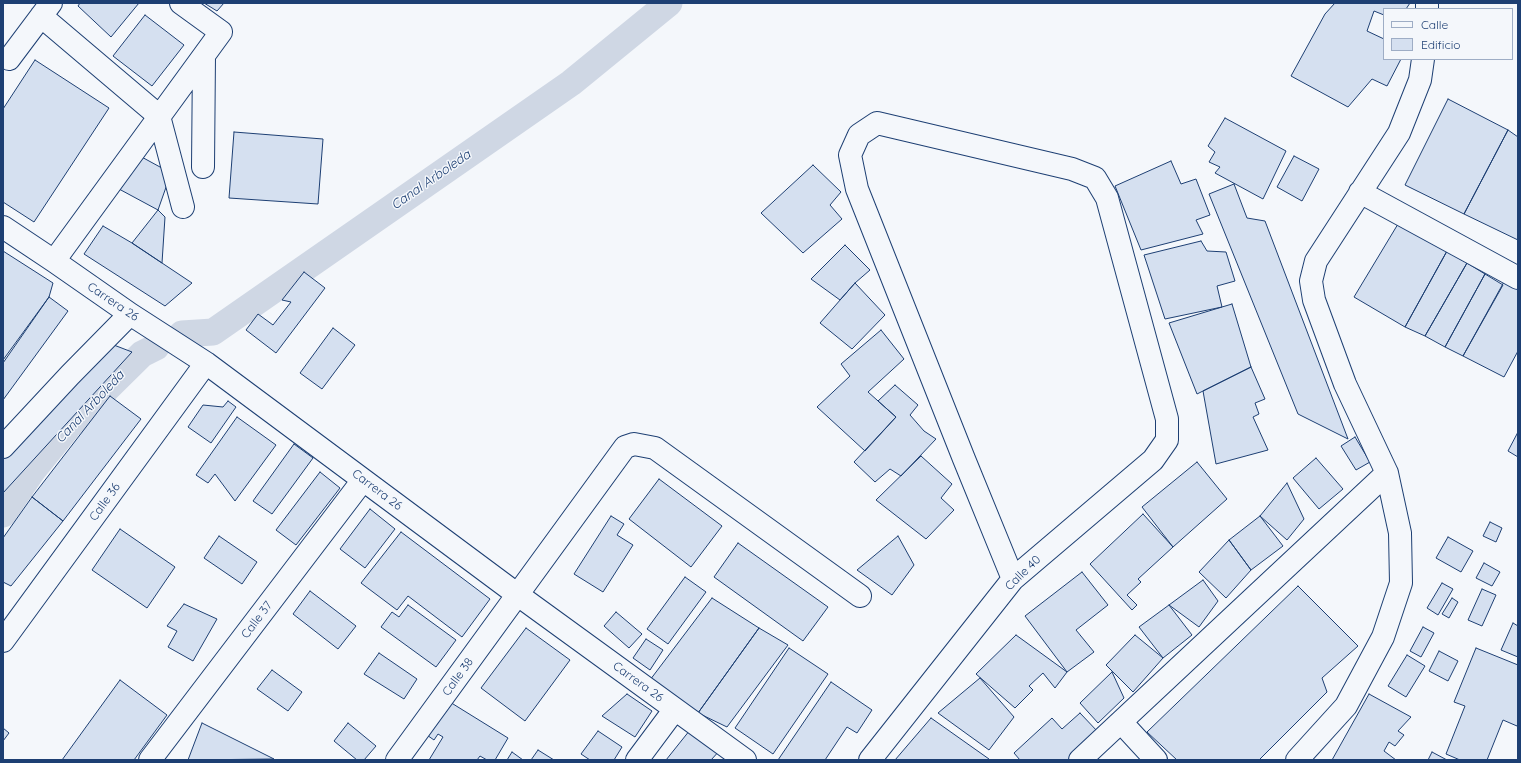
<!DOCTYPE html>
<html>
<head>
<meta charset="utf-8">
<style>
	body { margin:0 }
	#map { position:relative; width:1521px; height:763px; overflow:hidden; background:#f4f7fb; font-family:Quicksand,sans-serif }
	canvas { display:block }
	.frame { position:absolute; inset:0; border:4px solid #1d3f73; pointer-events:none }
	.legend { position:absolute; left:1383px; top:8px; width:130px; height:52px; box-sizing:border-box; background:#f4f7fb; border:1px solid #9eadc5; margin:0; padding:5px 7px; list-style:none; font-size:12px; color:#1d3f73 }
	.legend li { display:flex; align-items:center; gap:8px; height:20px }
	.legend b { width:20px; border:1px solid #9eadc5 }
</style>
</head>
<body>
<div id="map">
<canvas width="1521" height="763"></canvas>
<div class="frame"></div>
<ul class="legend">
<li><b style="height:5px;background:#f4f7fb"></b>Calle</li>
<li><b style="height:11px;background:#d5e0f0"></b>Edificio</li>
</ul>
</div>
<script>
const context = document.querySelector('canvas').getContext('2d');
context.lineJoin = 'round';
const toPath = rows => new Path2D(rows.map(r => 'M' + r).join(''));
function strokePath(path, color, width, dash) { context.strokeStyle = color; context.lineWidth = width; context.lineCap = dash ? 'butt' : 'round'; context.setLineDash(dash || []); context.stroke(path); }
function fillPath(path, color) { context.fillStyle = color; context.fill(path, 'evenodd'); }
function label(font, color, halo, rows, align = 'center') {
  context.font = font + ' Quicksand,sans-serif'; context.lineWidth = 3; context.setLineDash([]); context.textBaseline = 'middle'; context.strokeStyle = halo; context.fillStyle = color; for (const [text, x, y, turn = 0] of rows) {
    context.save(); context.translate(x, y); context.rotate((+turn || 0) * Math.PI / 180); context.textAlign = isNaN(turn) ? turn : align; if (halo) context.strokeText(text, 0, 0); context.fillText(text, 0, 0); context.restore();
  }
}
strokePath(toPath([
	[182,334,213,332,571,83,669,3],
	[3,514,33,470,68,427,142,354,156,347]
]), '#cfd7e4', 27);
const building = toPath([
	[80,3,139,3,111,37,78,6,80,3],
	[204,3,224,3,217,11,204,3],
	[1335,3,1410,3,1406,9,1384,9,1384,15,1374,11,1367,31,1384,39,1384,59,1401,59,1387,86,1372,79,1348,107,1291,76,1325,14,1335,3],
	[145,15,184,45,152,86,113,56,145,15],
	[35,60,109,108,34,222,3,202,3,109,35,60],
	[1448,99,1508,130,1464,214,1405,185,1448,99],
	[1225,118,1286,151,1263,199,1215,173,1220,167,1209,162,1215,152,1208,146,1225,118],
	[1508,130,1518,137,1518,240,1464,214,1508,130],
	[234,132,323,139,318,204,229,198,234,132],
	[138,155,171,173,158,210,119,189,138,155],
	[1294,156,1319,169,1302,201,1277,187,1294,156],
	[1171,161,1181,184,1196,179,1210,215,1196,220,1203,234,1141,250,1115,186,1171,161],
	[813,165,841,192,830,205,842,219,803,253,761,213,813,165],
	[1234,184,1247,218,1265,221,1348,439,1298,414,1209,194,1234,184],
	[158,210,165,217,162,263,132,243,158,210],
	[1398,224,1447,251,1405,327,1354,297,1398,224],
	[103,226,132,243,192,283,165,306,84,254,103,226],
	[1201,241,1207,251,1226,252,1235,281,1217,286,1222,307,1165,319,1144,255,1201,241],
	[845,245,870,270,855,283,840,300,811,279,845,245],
	[3,251,53,283,49,297,3,363,3,251],
	[1447,251,1467,263,1425,336,1405,327,1447,251],
	[1467,263,1485,274,1445,347,1425,336,1467,263],
	[304,272,325,288,276,353,246,330,258,314,273,325,291,302,282,300,304,272],
	[1485,274,1503,285,1463,356,1445,347,1485,274],
	[1505,280,1518,287,1518,351,1504,377,1463,356,1505,280],
	[855,283,885,315,852,349,820,323,855,283],
	[49,297,68,311,3,400,3,360,49,297],
	[1232,304,1251,367,1197,394,1169,323,1232,304],
	[333,328,355,345,322,389,300,373,333,328],
	[881,330,904,359,868,392,896,417,865,451,817,407,850,376,841,364,881,330],
	[106,342,132,352,3,493,3,459,106,342],
	[1251,367,1265,399,1255,403,1259,414,1253,417,1268,450,1216,464,1203,391,1251,367],
	[895,385,918,405,910,415,924,431,936,439,901,476,890,469,875,482,854,462,896,417,878,401,895,385],
	[110,396,141,419,63,521,32,497,110,396],
	[228,401,236,407,211,443,188,427,203,405,223,407,228,401],
	[237,417,276,445,235,501,215,474,208,483,196,475,237,417],
	[1518,432,1518,457,1508,451,1518,432],
	[1355,437,1370,462,1356,470,1341,446,1355,437],
	[294,444,313,458,272,514,253,501,294,444],
	[921,456,952,484,941,498,954,510,926,539,876,500,921,456],
	[1316,458,1343,489,1319,509,1293,478,1316,458],
	[1197,462,1227,499,1173,547,1142,507,1197,462],
	[320,472,340,488,296,545,276,530,320,472],
	[659,479,722,526,691,567,629,519,659,479],
	[1287,483,1304,519,1287,540,1260,516,1287,483],
	[32,497,63,521,11,586,3,582,3,538,32,497],
	[370,509,395,529,365,568,340,549,370,509],
	[1143,514,1173,547,1138,579,1141,582,1127,595,1137,605,1132,610,1090,564,1143,514],
	[611,516,624,524,617,535,633,545,603,592,574,574,611,516],
	[1260,516,1283,546,1251,570,1229,540,1260,516],
	[1490,522,1502,528,1496,542,1483,536,1490,522],
	[120,529,175,567,147,608,92,570,120,529],
	[401,532,490,599,462,637,408,596,397,610,361,583,401,532],
	[219,536,257,562,242,584,204,558,219,536],
	[898,536,914,565,892,595,857,570,898,536],
	[1448,537,1473,551,1461,572,1436,558,1448,537],
	[1229,540,1251,570,1226,598,1199,572,1229,540],
	[738,543,828,607,803,641,714,577,738,543],
	[1484,563,1500,572,1492,586,1476,578,1484,563],
	[1082,572,1108,605,1076,630,1094,652,1067,672,1025,616,1082,572],
	[685,577,706,592,668,644,647,629,685,577],
	[1203,580,1218,601,1199,627,1169,605,1203,580],
	[1442,583,1453,589,1438,615,1427,608,1442,583],
	[1298,586,1358,646,1322,678,1327,692,1259,760,1177,760,1147,732,1298,586],
	[1482,589,1496,595,1482,626,1468,620,1482,589],
	[310,591,356,626,338,649,293,614,310,591],
	[712,598,759,628,698,713,650,680,712,598],
	[1452,598,1458,602,1449,618,1442,614,1452,598],
	[184,604,217,619,193,661,168,647,177,631,167,626,184,604],
	[408,605,456,640,436,667,381,627,392,612,399,617,408,605],
	[1169,605,1192,635,1163,658,1139,627,1169,605],
	[616,612,642,634,629,648,604,626,616,612],
	[1513,623,1518,626,1518,657,1501,650,1513,623],
	[1423,627,1434,633,1421,657,1410,651,1423,627],
	[526,628,570,660,525,721,481,688,526,628],
	[759,628,788,645,727,727,698,713,759,628],
	[1016,635,1067,672,1055,688,1043,673,1029,686,1033,690,1015,708,976,674,1016,635],
	[1135,635,1163,658,1133,692,1106,665,1135,635],
	[646,639,663,650,650,670,633,658,646,639],
	[789,648,828,674,773,754,735,728,789,648],
	[1476,648,1518,665,1518,724,1517,726,1503,720,1487,760,1460,760,1446,754,1465,706,1454,702,1476,648],
	[1439,651,1458,661,1448,681,1429,671,1439,651],
	[379,653,417,679,404,699,364,674,379,653],
	[1407,655,1425,666,1406,697,1388,686,1407,655],
	[272,670,302,692,288,711,257,689,272,670],
	[1112,672,1124,698,1098,723,1080,703,1112,672],
	[980,678,1014,717,989,750,938,713,980,678],
	[120,680,167,715,134,760,62,760,120,680],
	[831,682,872,710,857,733,847,727,825,760,778,760,831,682],
	[627,694,652,711,635,737,602,716,627,694],
	[1369,694,1411,717,1398,731,1404,735,1395,746,1389,742,1384,751,1396,760,1332,760,1369,694],
	[445,699,508,738,495,760,487,760,480,756,477,760,429,760,443,737,438,734,434,740,424,733,445,699],
	[1080,713,1098,732,1068,760,1020,760,1014,753,1052,718,1062,729,1080,713],
	[931,718,989,759,988,760,895,760,931,718],
	[202,723,274,759,188,760,202,723],
	[348,723,376,746,364,760,357,760,334,741,348,723],
	[3,728,9,733,3,741,3,728],
	[690,730,721,749,711,760,666,760,690,730],
	[598,731,622,747,614,760,590,760,581,754,598,731],
	[538,750,554,760,531,760,538,750],
	[512,752,523,760,507,760,512,752],
	[1432,752,1447,760,1428,760,1432,752]
]);
fillPath(building, '#d5e0f0');
strokePath(building, '#1d3f73', 1);
const minor = toPath([
	[1427,3,1427,9],
	[41,16,159,116,183,207],
	[9,59,51,3],
	[203,167,204,56],
	[1360,192,1518,278],
	[3,227,54,261,130,314,206,363,518,595,745,760],
	[54,261,221,32,181,3],
	[3,447,70,375,130,314],
	[3,641,206,363],
	[1121,722,1156,760],
	[150,760,363,480],
	[397,760,625,447,634,444,655,448,860,596],
	[637,760,675,709],
	[870,760,1013,579,1153,460,1167,440,1167,419,1107,198,1095,178,1072,169,877,123,859,135,850,155,857,189,964,459,1013,579],
	[1080,760,1387,473],
	[1297,760,1346,706,1383,637,1401,583,1400,533,1387,473,1345,384,1314,300,1311,281,1316,261,1399,133,1420,80,1423,59]
]);
strokePath(minor, '#1d3f73', 24);
strokePath(minor, '#f4f7fb', 22);
label('12px', '#1d3f73', '#f4f7fb', [
	["Carrera 26",113,302,34],
	["Carrera 26",377,490,37],
	["Calle 36",105,502,-54],
	["Calle 40",1023,573,-44],
	["Calle 37",257,620,-53],
	["Calle 38",458,677,-54],
	["Carrera 26",638,682,36]
]);
label('italic 13px', '#1d3f73', '#f4f7fb', [
	["Canal Arboleda",431,180,-35],
	["Canal Arboleda",90,407,-47]
]);
</script>
</body>
</html>
